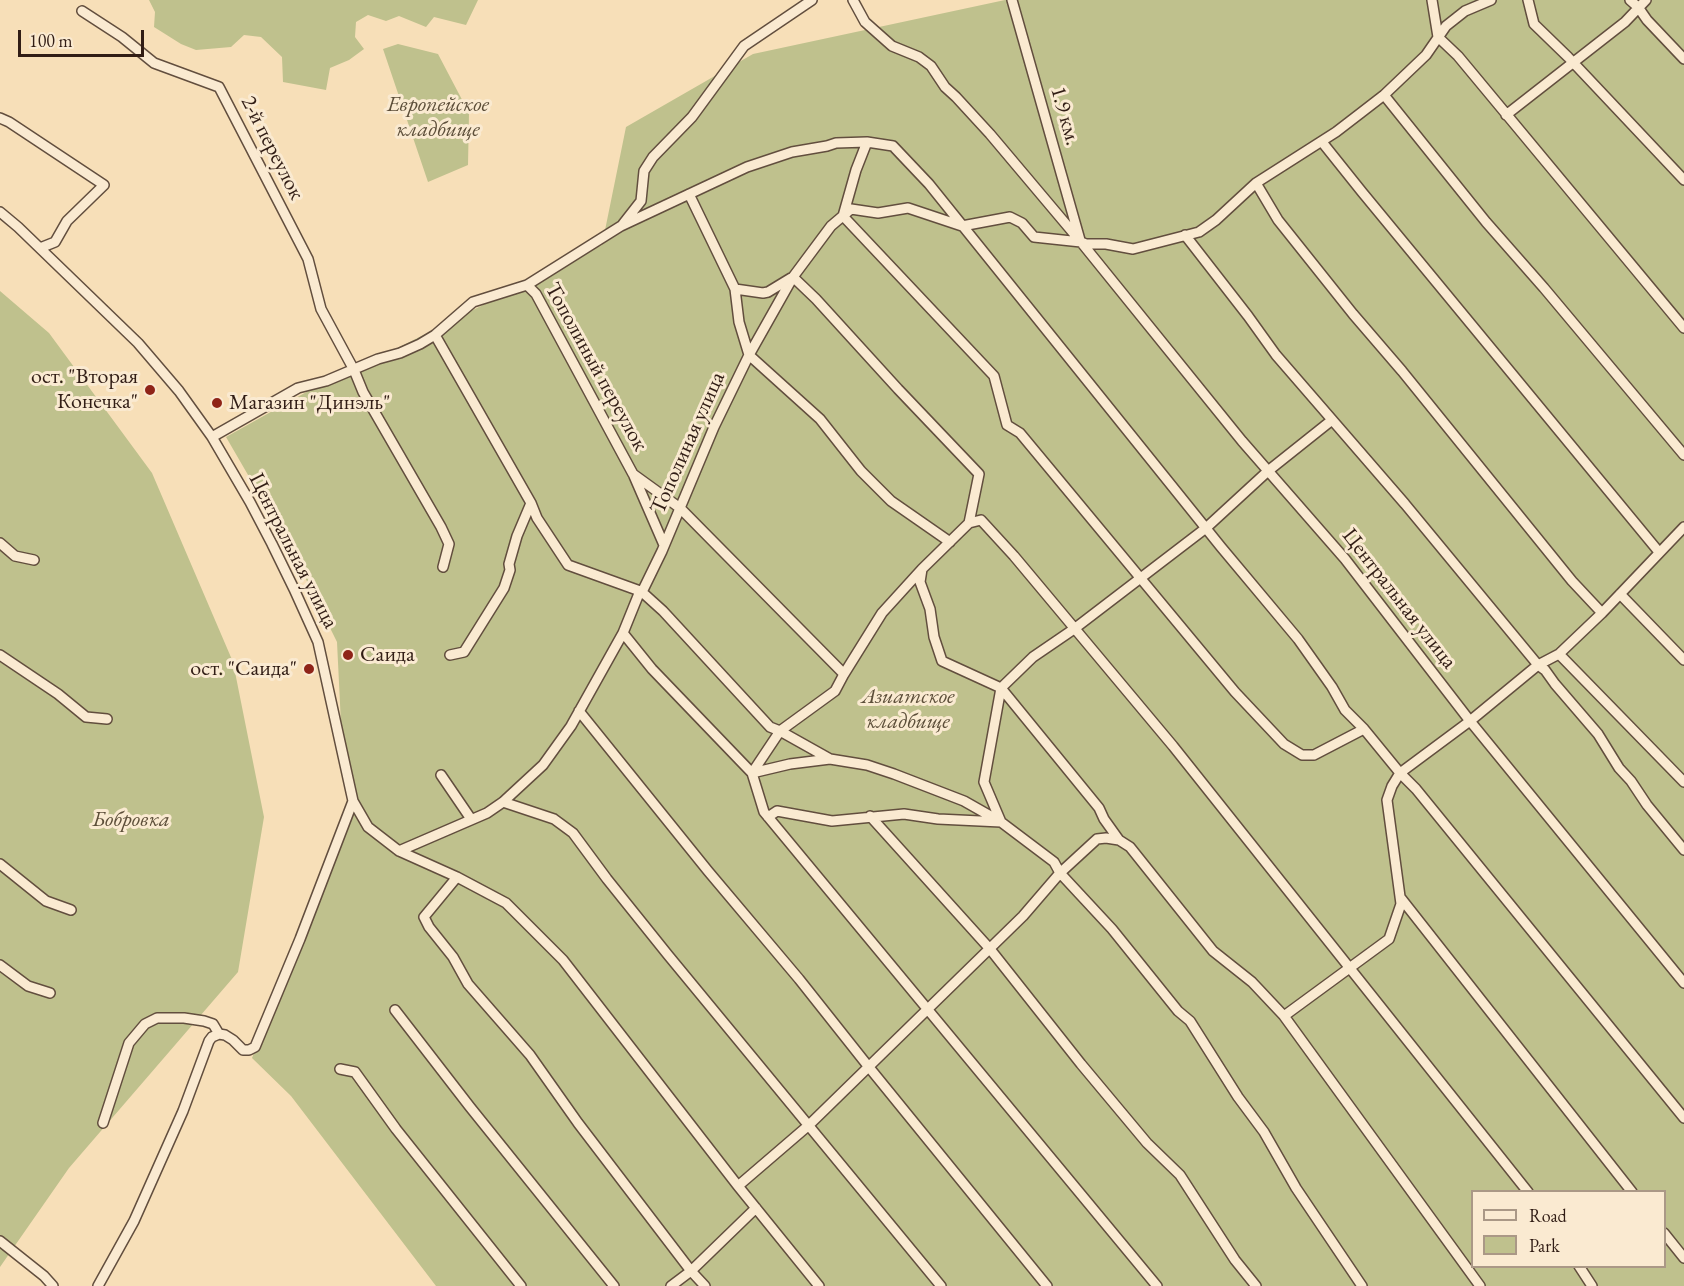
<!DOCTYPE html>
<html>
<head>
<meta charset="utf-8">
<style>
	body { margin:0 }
	#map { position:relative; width:1684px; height:1286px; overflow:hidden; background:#f7dfb8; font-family:"EB Garamond",serif }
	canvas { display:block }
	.legend { position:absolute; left:1471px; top:1190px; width:195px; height:78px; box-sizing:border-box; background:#faead1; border:2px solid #aa9886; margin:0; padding:8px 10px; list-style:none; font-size:18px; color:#311d15 }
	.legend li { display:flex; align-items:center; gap:12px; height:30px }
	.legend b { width:30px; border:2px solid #aa9886 }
	.scale { position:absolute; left:18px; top:30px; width:126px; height:27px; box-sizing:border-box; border:3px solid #311d15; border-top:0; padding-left:8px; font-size:18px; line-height:21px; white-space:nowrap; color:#311d15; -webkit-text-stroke:4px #faead1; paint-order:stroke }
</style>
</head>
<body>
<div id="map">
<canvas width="1684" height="1286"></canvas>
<ul class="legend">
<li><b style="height:8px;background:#faead1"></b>Road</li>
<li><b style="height:16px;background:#bfc18d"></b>Park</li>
</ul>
<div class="scale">100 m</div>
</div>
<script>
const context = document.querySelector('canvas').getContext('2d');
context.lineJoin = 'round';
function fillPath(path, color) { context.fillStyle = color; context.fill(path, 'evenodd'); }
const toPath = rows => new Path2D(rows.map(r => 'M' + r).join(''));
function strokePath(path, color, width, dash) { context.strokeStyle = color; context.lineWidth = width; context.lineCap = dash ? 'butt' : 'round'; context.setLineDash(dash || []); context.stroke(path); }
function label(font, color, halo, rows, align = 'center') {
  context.font = font + ' "EB Garamond",serif'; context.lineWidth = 6; context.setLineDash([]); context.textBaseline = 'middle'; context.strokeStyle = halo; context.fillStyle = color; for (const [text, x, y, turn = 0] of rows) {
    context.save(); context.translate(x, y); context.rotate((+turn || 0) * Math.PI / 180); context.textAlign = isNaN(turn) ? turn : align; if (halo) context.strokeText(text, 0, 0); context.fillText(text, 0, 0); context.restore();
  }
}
fillPath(toPath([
	[149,0,478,0,466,25,434,17,426,27,399,16,386,21,368,15,356,22,355,37,364,49,349,60,330,68,326,90,283,82,282,57,261,37,244,35,231,47,196,50,181,44,154,27,155,12],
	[1005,0,1684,0,1684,1286,436,1286,291,1096,252,1058,300,939,353,801,341,724,337,642,291,549,226,437,310,390,344,375,602,245,626,127,753,54],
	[1472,1192,1664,1192,1664,1266,1472,1266],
	[398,44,438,54,469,113,468,165,428,182,383,49],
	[0,291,49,333,152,473,233,662,264,817,238,972,69,1168,0,1267]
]), '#bfc18d');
const minor = toPath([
	[853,0,865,22,892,46,919,57,931,66,945,87,956,97,990,134,1081,242,1242,441,1345,559,1470,721,1684,983],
	[1012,0,1080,240],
	[1432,0,1438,37,1458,56,1684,328],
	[1528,0,1534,24,1568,57,1684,180],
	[1630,0,1638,7,1647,20,1684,59],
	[82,11,122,37,154,63,219,87,308,259,321,309,354,370,363,392,441,527,449,544,443,567],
	[1384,95,1486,222,1544,288,1684,455],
	[1506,115,1625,22,1646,0],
	[0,118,9,122,104,185,67,221,55,242,40,248],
	[1322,142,1362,192,1659,552],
	[1256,183,1278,220,1353,314,1402,371,1572,581,1602,613],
	[689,194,735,289,739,322,749,355],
	[0,212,18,227,138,343,179,391,212,437,250,502,272,544,294,589,318,642,353,801,300,939,255,1047,249,1050,243,1050,233,1040,225,1035,219,1034,212,1037,209,1041,183,1111,134,1221,98,1286],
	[843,216,994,376,1007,425,1020,433,1235,692,1284,744,1302,755,1314,755,1364,729],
	[843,216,856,170,867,142],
	[623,224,641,201,644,171,653,157,692,117,744,46,812,0],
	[1185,235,1248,316,1276,355,1405,504,1538,665,1545,670,1555,684,1598,734,1619,768,1631,781,1647,805,1684,850],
	[793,277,816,299,898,389,979,474,969,523,981,520,1014,556,1173,746,1528,1192],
	[527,285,536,294,633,474,680,508,844,674,882,613,922,569],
	[735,289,763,293,768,292,791,278],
	[435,335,531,503,537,518,568,565,640,591],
	[749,355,820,419,861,471,891,501,950,542],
	[212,437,298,388,326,381,378,359,400,353,420,344,435,335,473,302,527,285,621,226,747,167,792,152,827,146,836,143,867,142,893,146,929,184,1221,547,1298,639,1332,687,1345,710,1364,729,1400,773,1416,789,1684,1118],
	[634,476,664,545],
	[969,523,922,569,920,582,930,609,934,637,942,661,1001,688,1099,808,1104,819,1119,840],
	[0,543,15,556,34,560],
	[642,592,663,611,770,727,780,731,830,759,867,765,894,774,964,801,1001,822,1054,862,1060,873,1112,929,1178,1011,1190,1021,1238,1097,1264,1132,1296,1188,1362,1286],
	[1620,594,1684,660],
	[623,633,652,669,752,773,764,812,1157,1286],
	[1559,654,1684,782],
	[0,655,58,694,86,717,107,719],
	[450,655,464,652,504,588,510,570,509,564,517,536,531,503],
	[579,711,708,871,799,979,868,1066,1047,1286],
	[830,759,790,764,752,773,780,731,835,691,844,674],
	[441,775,471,819],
	[353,801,368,827,399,851,457,877,506,903,563,960,738,1186,819,1286],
	[503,802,554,819,573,833,607,879,668,955,941,1286],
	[870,816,990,949,1081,1064,1147,1143,1180,1175,1235,1260,1256,1286],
	[768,817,777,811,832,821,904,814,938,819,1001,822,984,782,1001,688,1033,657,1074,629,1206,528,1268,471,1332,420],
	[399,851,487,813,503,802,543,765,571,726,623,633,640,591,642,592,662,551,714,427,749,355,793,277,831,226,851,209,878,213,908,208,962,226,1010,217,1022,223,1034,237,1081,242,1086,244,1106,244,1133,249,1199,232,1216,220,1256,183,1336,132,1362,112,1384,95,1426,55,1446,26,1465,11,1491,0],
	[0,864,46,901,71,910],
	[457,877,424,917,429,927,453,957,468,984,530,1055,578,1123,691,1271,705,1286],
	[1400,897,1632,1192],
	[0,965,28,986,50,993],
	[395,1010,470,1107,614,1286],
	[1284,1016,1480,1286],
	[340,1069,355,1072,396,1129,521,1286],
	[103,1123,129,1043,145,1024,157,1018,184,1018,204,1021,213,1024,219,1034],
	[738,1186,809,1125,1023,916,1060,873,1097,839,1106,838,1119,840,1130,847,1213,951,1252,982,1284,1016,1389,939,1401,904,1387,800,1392,786,1400,773,1470,721,1538,665,1559,654,1602,613,1684,527],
	[1664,1233,1684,1258],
	[0,1241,44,1276,53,1286],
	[1579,1266,1592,1286],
	[671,1286,691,1271,756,1208]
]);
strokePath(minor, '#624e3e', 12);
strokePath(minor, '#faead1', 9);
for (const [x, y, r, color] of [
	[150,390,6,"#8f2418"],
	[217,403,6,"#8f2418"],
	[348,655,6,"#8f2418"],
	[309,669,6,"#8f2418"]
]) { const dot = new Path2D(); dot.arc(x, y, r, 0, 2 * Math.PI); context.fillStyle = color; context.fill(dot); strokePath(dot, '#faead1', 2); }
label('italic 22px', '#5c4e39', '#faead1', [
	["Европейское",438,105],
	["кладбище",438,130],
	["Азиатское",908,697],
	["кладбище",908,722],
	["Бобровка",131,820]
]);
label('22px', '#311d15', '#faead1', [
	["1.9 км.",1065,116,74],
	["2-й переулок",272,148,63],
	["Тополиный переулок",596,367,61],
	["Тополиная улица",688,443,-66],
	["Центральная улица",293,551,63],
	["Центральная улица",1399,599,52]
]);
label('22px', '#311d15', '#faead1', [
	["ост. \"Вторая",138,377],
	["Конечка\"",138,402],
	["Магазин \"Динэль\"",229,403,"left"],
	["Саида",360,655,"left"],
	["ост. \"Саида\"",297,669]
], 'right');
</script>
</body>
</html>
